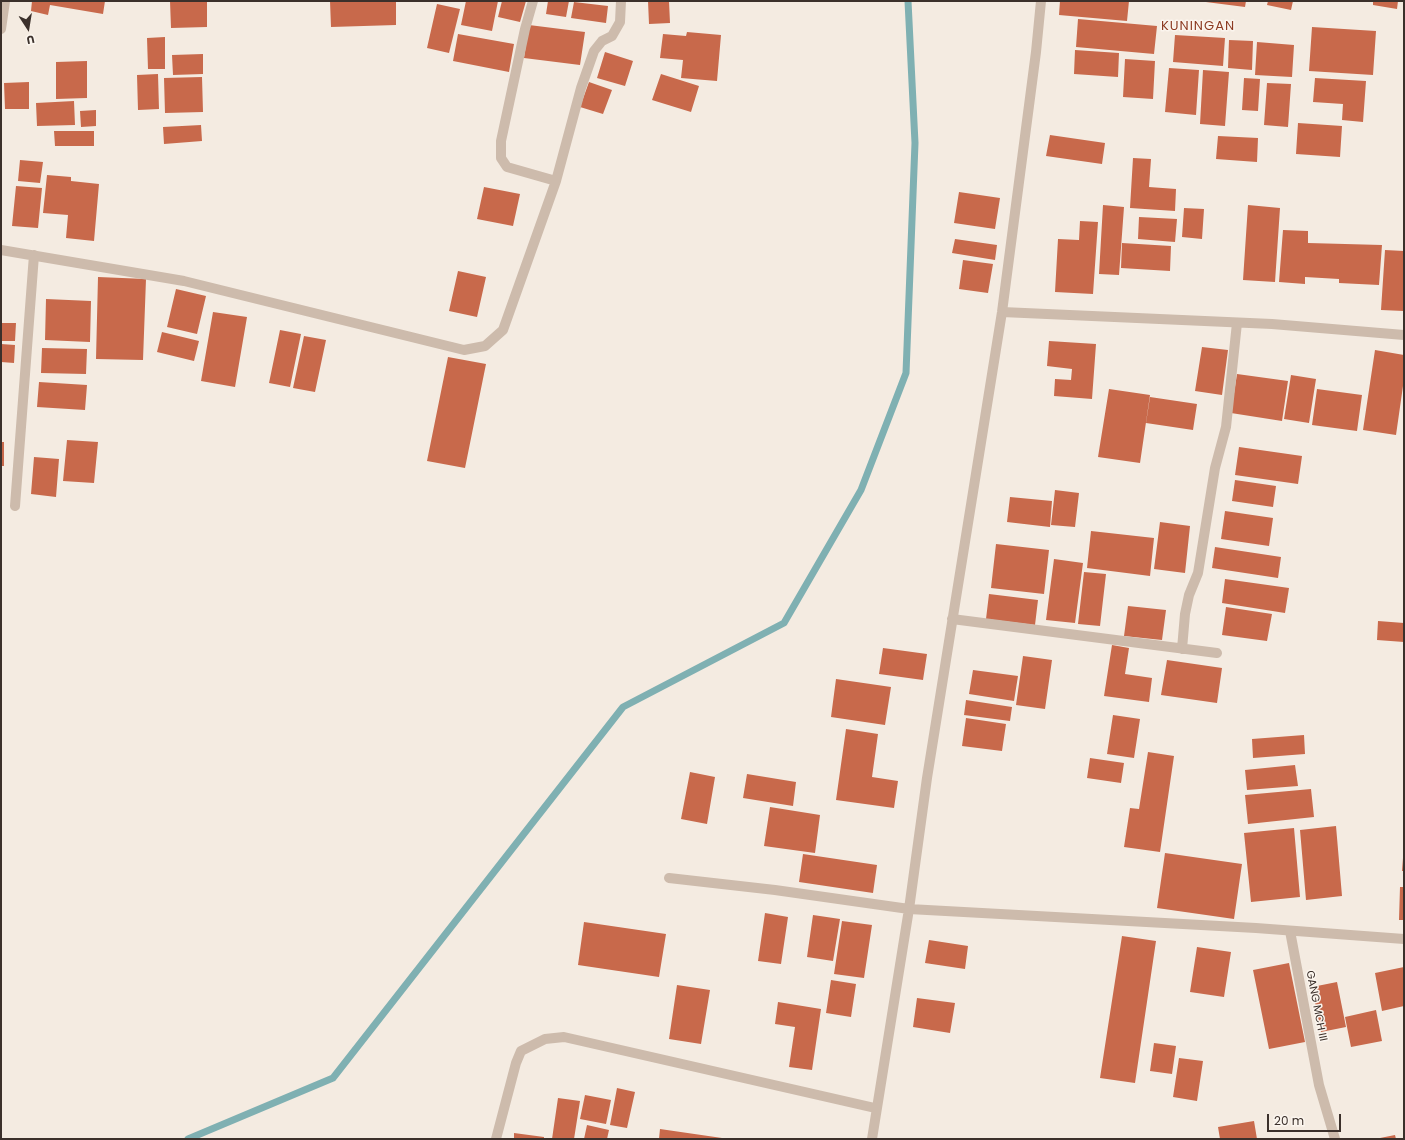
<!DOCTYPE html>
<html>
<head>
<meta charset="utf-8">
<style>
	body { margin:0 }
	#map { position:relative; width:1405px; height:1140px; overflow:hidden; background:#f4ebe1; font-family:Poppins,sans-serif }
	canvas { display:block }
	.frame { position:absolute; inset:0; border:2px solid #3b302b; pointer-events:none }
	.north { position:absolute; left:8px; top:8px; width:40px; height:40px; -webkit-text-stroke:3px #fbf5ee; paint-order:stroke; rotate:168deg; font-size:11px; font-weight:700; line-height:16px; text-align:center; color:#3b302b }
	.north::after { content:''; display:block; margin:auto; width:14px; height:18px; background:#3b302b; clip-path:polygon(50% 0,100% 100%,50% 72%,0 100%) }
	.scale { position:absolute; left:1267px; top:1114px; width:74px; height:18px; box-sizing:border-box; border:2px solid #3b302b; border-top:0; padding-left:5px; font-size:12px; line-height:14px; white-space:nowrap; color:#3b302b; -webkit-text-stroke:3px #fbf5ee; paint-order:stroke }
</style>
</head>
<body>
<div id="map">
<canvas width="1405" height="1140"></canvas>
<div class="frame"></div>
<div class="north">U</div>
<div class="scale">20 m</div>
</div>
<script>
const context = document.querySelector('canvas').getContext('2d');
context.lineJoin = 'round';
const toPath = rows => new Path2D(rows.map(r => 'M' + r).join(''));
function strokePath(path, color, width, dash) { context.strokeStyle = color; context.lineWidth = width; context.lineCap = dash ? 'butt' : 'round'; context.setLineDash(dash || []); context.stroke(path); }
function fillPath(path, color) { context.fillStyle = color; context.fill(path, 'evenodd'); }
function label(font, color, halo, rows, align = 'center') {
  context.font = font + ' Poppins,sans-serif'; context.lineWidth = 3; context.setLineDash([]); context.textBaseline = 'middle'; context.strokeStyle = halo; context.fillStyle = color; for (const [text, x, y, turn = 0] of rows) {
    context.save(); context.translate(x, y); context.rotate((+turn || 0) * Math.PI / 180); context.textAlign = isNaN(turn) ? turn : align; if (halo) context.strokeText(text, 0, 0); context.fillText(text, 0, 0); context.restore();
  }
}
strokePath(toPath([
	[188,1139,333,1078,623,707,784,623,861,490,906,373,915,143,908,1]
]), '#7fb0b2', 7);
fillPath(toPath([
	[32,1,105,1,103,14,50,5,48,15,31,11],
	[170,1,207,1,207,27,171,28],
	[330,1,396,1,396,25,331,27],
	[466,1,498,1,492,31,461,25],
	[502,1,526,1,520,22,498,17],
	[548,1,569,1,566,17,546,14],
	[648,1,669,1,670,23,649,24],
	[1060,1,1129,1,1127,21,1059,15],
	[1198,1,1246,1,1245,7],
	[1268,1,1293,1,1291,10,1267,5],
	[1373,1,1398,1,1397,9,1373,5],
	[574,2,608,6,606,23,571,18],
	[437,4,460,9,449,53,427,48],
	[1078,19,1157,26,1154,54,1076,47],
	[529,25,585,32,580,65,524,58],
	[1312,27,1376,31,1373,75,1309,71],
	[687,32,721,35,717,81,681,78,683,60,660,58,663,34,686,36],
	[458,34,514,44,509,72,453,61],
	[1175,35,1225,38,1223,66,1173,62],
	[165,37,165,69,148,69,147,38],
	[1229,40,1253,41,1252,70,1228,68],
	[1257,42,1294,45,1292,77,1255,75],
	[1075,50,1119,53,1118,77,1074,74],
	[605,52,633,61,625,86,597,78],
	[203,54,203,74,173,75,172,55],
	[1125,59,1155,61,1153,99,1123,97],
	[87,61,87,98,56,99,56,62],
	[1169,68,1199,70,1196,115,1165,112],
	[1203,70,1229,72,1225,126,1200,124],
	[158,74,159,109,138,110,137,75],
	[661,74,699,86,691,112,652,100],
	[202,77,203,112,165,113,164,78],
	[1244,78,1260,79,1258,111,1242,110],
	[1315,78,1366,81,1363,122,1342,120,1343,104,1313,102],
	[29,82,29,109,5,109,4,83],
	[589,82,612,90,603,114,580,107],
	[1267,83,1291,84,1288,127,1264,125],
	[74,101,75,125,37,126,36,103],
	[96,110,96,126,81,127,80,111],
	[1298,123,1342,126,1340,157,1296,154],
	[201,125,202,141,164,144,163,127],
	[54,131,94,131,94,146,55,146],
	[1050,135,1105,143,1102,164,1046,156],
	[1218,136,1258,138,1257,162,1216,159],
	[1133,158,1151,159,1149,187,1176,189,1175,211,1130,208],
	[20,160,43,162,40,183,18,181],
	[47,175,71,177,71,181,99,184,94,241,66,238,68,215,43,213],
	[16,186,42,188,38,228,12,226],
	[484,187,520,194,513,226,477,219],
	[959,192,1000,198,995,229,954,223],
	[1103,205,1124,207,1119,275,1099,274],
	[1248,205,1280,208,1275,282,1243,280],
	[1184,208,1204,209,1202,239,1182,237],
	[1139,217,1177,219,1175,242,1138,239],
	[1080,221,1098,222,1093,294,1055,292,1058,239,1079,240],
	[1283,230,1308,231,1308,243,1382,245,1379,285,1339,283,1339,271,1339,279,1305,277,1305,284,1279,282],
	[955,239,997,245,995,260,952,253],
	[1122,243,1171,246,1170,271,1121,268],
	[1385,250,1404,251,1404,311,1381,310],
	[963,260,993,264,988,293,959,289],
	[458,271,486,277,477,317,449,311],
	[98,277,146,279,143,360,96,359],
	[176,289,206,296,197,334,167,327],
	[46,299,91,301,90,342,45,340],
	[213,312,247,317,235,387,201,381],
	[1,323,16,323,15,341,1,341],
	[280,330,301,334,290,387,269,383],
	[162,332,199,341,194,361,157,352],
	[304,336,326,340,315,392,293,388],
	[1049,341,1096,344,1092,399,1054,396,1055,379,1071,380,1072,369,1047,366],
	[1,344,15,345,14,363,1,362],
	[1202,347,1228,350,1222,395,1195,391],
	[42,348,87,349,86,374,41,373],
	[1375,350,1404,355,1404,379,1396,435,1363,430],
	[448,357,486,364,465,468,427,461],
	[1237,374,1288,381,1282,421,1231,413],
	[1291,375,1316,379,1309,423,1284,419],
	[39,382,87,385,85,410,37,407],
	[1109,389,1150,395,1140,463,1098,457],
	[1317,389,1362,395,1357,431,1312,425],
	[1150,397,1197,404,1193,430,1146,423],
	[67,440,98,442,94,483,63,481],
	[1,442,4,442,4,466,1,466],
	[1239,447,1302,456,1298,484,1235,475],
	[34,457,59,459,56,497,31,494],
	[1235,480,1276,486,1273,507,1232,501],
	[1055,490,1079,493,1075,527,1051,525],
	[1010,497,1052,501,1050,527,1007,522],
	[1225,511,1273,518,1269,546,1221,539],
	[1160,522,1190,526,1185,573,1154,569],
	[1091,531,1154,538,1150,576,1087,568],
	[996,544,1049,550,1044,594,991,588],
	[1215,547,1281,557,1278,578,1212,568],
	[1054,559,1083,563,1075,623,1046,620],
	[1084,572,1106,574,1100,626,1078,624],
	[1225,579,1289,588,1285,613,1222,603],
	[989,594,1038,600,1035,625,986,619],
	[1128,606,1166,610,1162,640,1124,636],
	[1226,607,1272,614,1267,641,1222,635],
	[1378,621,1404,623,1404,642,1377,640],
	[1112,645,1129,648,1125,674,1152,678,1149,702,1104,696],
	[883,648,927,654,923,680,879,674],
	[1023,656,1052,660,1045,709,1016,705],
	[1167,660,1222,668,1217,703,1161,695],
	[973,670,1018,676,1014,701,969,694],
	[836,679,891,687,885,725,831,717],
	[966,700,1012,707,1010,721,964,715],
	[1113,715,1140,719,1134,758,1107,754],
	[966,718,1006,724,1002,751,962,746],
	[846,729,878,734,872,777,898,781,894,808,836,800],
	[1304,735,1305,754,1253,758,1252,739],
	[1148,752,1174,756,1160,852,1124,847,1130,808,1139,809],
	[1090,758,1124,763,1121,783,1087,778],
	[1295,765,1298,786,1247,790,1245,770],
	[690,772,715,777,707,824,681,819],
	[747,774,796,782,793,806,743,798],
	[1311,789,1314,817,1248,824,1245,795],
	[770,807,820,815,815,853,764,846],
	[1336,826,1342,896,1306,900,1300,830],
	[1294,828,1300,897,1251,902,1244,833],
	[1165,853,1242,864,1234,919,1157,908],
	[803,854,877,865,873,893,799,882],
	[1403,858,1404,858,1404,871,1402,871],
	[1400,887,1404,887,1404,920,1399,920],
	[765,913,788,917,781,964,758,961],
	[813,915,840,919,833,961,807,957],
	[842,921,872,925,864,978,834,974],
	[584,922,666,934,659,977,578,965],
	[1122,936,1156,941,1135,1083,1100,1078],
	[929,940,968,946,965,969,925,963],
	[1197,947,1231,952,1224,997,1190,992],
	[1289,963,1305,1042,1269,1049,1253,970],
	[1404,967,1404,1006,1382,1011,1375,973],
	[831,980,856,984,851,1017,826,1013],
	[1337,982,1346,1027,1321,1032,1312,987],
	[677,985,710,990,701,1044,669,1039],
	[917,998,955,1003,950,1033,913,1027],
	[778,1002,821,1009,812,1070,789,1067,795,1027,775,1024],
	[1376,1010,1382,1041,1351,1047,1345,1017],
	[1154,1043,1176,1046,1172,1074,1150,1071],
	[1179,1058,1203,1061,1197,1101,1173,1097],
	[617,1088,635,1092,627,1128,610,1125],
	[585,1095,611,1100,606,1124,580,1119],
	[558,1098,580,1101,574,1139,552,1139],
	[1254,1121,1257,1139,1220,1139,1218,1127],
	[587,1125,609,1130,607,1139,584,1139],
	[660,1129,722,1138,722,1139,659,1139],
	[514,1133,544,1137,544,1139,514,1139],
	[1395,1135,1396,1139,1381,1139,1380,1138]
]), '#c8694b');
strokePath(toPath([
	[533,1,525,29,501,141,501,158,507,167,556,181],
	[1,29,5,1],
	[1,250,184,281,464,350,485,346,503,330,556,181,581,88,594,51,602,41,612,36,620,22,621,1],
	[1002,312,1272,324,1404,335],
	[15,506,34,255],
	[952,619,1217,653],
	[1182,649,1185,614,1189,595,1198,573,1215,468,1226,427,1237,323],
	[669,878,775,890,909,909,1256,928,1404,939],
	[1290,931,1319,1085,1335,1139],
	[496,1139,516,1063,521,1051,545,1039,564,1037,875,1108],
	[872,1139,909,909,927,778,1002,312,1036,52,1041,1]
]), '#cdbbac', 10);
label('11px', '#3b302b', '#fbf5ee', [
	["GANG MCH III",1316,1006,79]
]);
context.letterSpacing = '1px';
label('13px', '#8c3b22', '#fbf5ee', [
	["KUNINGAN",1198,27]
]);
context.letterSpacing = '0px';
</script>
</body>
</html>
